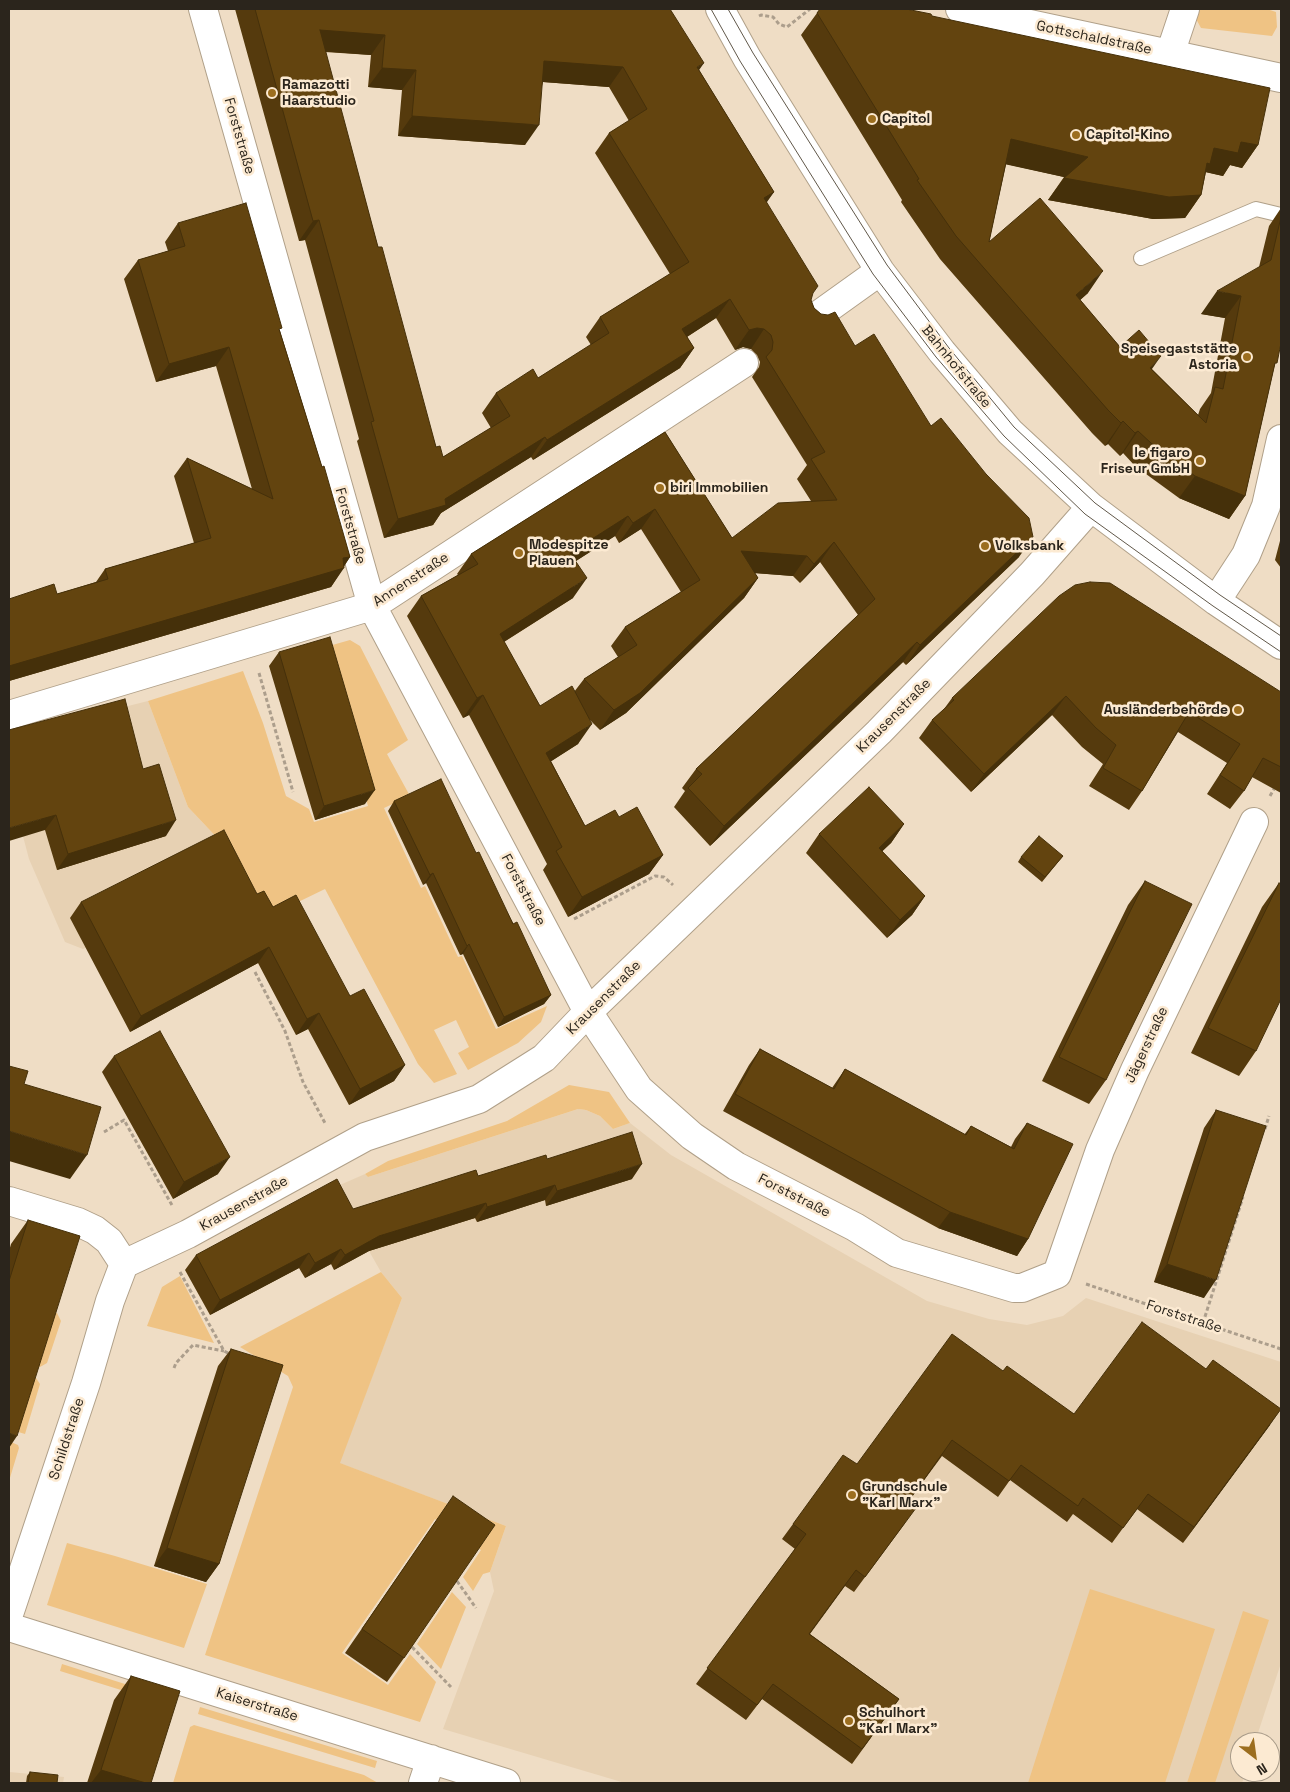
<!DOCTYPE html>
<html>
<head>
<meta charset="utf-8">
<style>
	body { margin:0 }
	#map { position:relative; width:1290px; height:1792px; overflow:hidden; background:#efddc5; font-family:"Space Grotesk",sans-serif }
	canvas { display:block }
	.frame { position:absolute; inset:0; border:10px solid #2b251c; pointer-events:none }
	.north { position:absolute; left:1230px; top:1732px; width:50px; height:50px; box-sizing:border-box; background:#fcead2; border:1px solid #a89b89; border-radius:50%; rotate:150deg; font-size:14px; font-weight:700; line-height:20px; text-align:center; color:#2b251c }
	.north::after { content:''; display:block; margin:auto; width:18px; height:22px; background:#9c6e1f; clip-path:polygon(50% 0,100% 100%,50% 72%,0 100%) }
</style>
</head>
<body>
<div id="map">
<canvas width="1290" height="1792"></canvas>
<div class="frame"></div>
<div class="north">N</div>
</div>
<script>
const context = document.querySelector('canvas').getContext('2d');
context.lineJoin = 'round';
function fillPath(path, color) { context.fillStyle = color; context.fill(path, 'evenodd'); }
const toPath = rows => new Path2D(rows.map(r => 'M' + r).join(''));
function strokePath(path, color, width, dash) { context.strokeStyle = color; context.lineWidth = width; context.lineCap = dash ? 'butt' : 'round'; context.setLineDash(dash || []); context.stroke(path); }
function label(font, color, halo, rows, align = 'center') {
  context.font = font + ' "Space Grotesk",sans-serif'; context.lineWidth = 5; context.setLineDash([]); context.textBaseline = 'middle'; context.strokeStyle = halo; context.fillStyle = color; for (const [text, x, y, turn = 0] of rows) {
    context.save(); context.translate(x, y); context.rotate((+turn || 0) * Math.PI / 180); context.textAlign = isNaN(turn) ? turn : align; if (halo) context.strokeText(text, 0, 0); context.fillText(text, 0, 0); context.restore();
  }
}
fillPath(toPath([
	[148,701,188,807,223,844,237,871,83,949,65,942,29,859,9,783,9,736],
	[578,1109,586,1110,600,1116,613,1129,630,1123,671,1155,927,1301,989,1319,1027,1325,1063,1316,1086,1298,1281,1362,1281,1663,1255,1742,1240,1742,1240,1772,1246,1772,1242,1783,625,1783,443,1729,494,1591,490,1572,506,1526,339,1463,402,1298,381,1272,333,1188,365,1174,368,1177],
	[9,1772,64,1777,63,1783,9,1783]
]), '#e7d1b3');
fillPath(toPath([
	[1198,9,1267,9,1276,12,1277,27,1272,36,1201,28,1195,17],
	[350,640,360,646,408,740,387,754,410,796,384,808,421,888,425,886,458,957,462,956,496,1029,547,1006,541,1022,518,1043,468,1070,458,1053,469,1047,456,1020,434,1030,457,1074,434,1083,418,1064,325,889,261,920,223,844,188,807,148,701,243,671,263,723,286,796,309,809,314,822,368,806,322,648],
	[569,1085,609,1092,630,1123,613,1129,600,1116,586,1110,578,1109,368,1177,365,1174,388,1161,507,1121],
	[381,1272,402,1298,340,1463,506,1526,490,1572,483,1574,473,1591,463,1577,481,1550,435,1519,342,1653,388,1685,410,1654,436,1682,420,1722,205,1655,293,1387,288,1376,240,1347],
	[180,1276,214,1343,147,1326,162,1287],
	[49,1311,57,1313,61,1321,47,1363,40,1367,34,1365],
	[31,1376,36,1378,40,1384,25,1434,15,1431],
	[11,1442,18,1445,19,1448,9,1481,9,1451],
	[67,1543,115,1556,207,1584,184,1648,47,1605],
	[1090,1589,1215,1629,1165,1783,1028,1783],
	[452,1592,466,1607,441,1669,417,1644],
	[1243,1611,1269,1620,1215,1783,1187,1783],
	[62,1664,169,1698,166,1704,60,1671],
	[200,1707,377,1761,375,1768,198,1714],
	[194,1725,364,1775,378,1783,173,1783,190,1727]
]), '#efc384');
const lane = toPath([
	[1141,258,1256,209,1281,215]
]);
const street = toPath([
	[203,9,372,606,588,1012,639,1089,692,1136,736,1166,855,1227,897,1253,1014,1288,1022,1288,1057,1274,1100,1150,1135,1070,1254,822],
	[720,9,747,58,880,271,942,352,1010,432,1091,507,1216,601,1281,645],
	[960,9,1281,78],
	[1170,54,1185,9],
	[813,319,880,271],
	[1216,601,1246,555,1266,506,1281,439],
	[9,715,372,606,744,363],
	[9,1201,78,1222,95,1230,109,1241,124,1264],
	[124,1264,188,1234,365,1137,479,1099,544,1058,588,1012,879,732,1032,574,1091,507],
	[9,1614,86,1383,110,1301,124,1264],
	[9,1627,506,1783],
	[423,1783,431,1759]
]);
strokePath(lane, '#b0a089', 16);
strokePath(street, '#b0a089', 30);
strokePath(toPath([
	[759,16,761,15,773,17,779,24,787,27,810,9],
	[259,673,293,792],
	[1270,796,1274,789],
	[574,919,655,876,664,877,673,885],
	[255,972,285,1031,303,1082,325,1123],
	[1265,1129,1269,1116],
	[104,1132,124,1120,173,1207],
	[180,1272,224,1351,230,1354],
	[1086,1284,1281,1349],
	[1203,1323,1243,1197],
	[174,1368,176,1363,193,1345,224,1351],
	[457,1581,476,1608],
	[412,1647,451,1687]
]), '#ac9e8c', 3, [4, 2.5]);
strokePath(lane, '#fff', 14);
strokePath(street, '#fff', 28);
strokePath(toPath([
	[711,9,740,61,873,274,936,357,1004,436,1085,514,1213,606,1281,652],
	[728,9,753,53,887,265,949,348,1014,427,1095,503,1220,595,1281,636]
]), '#61584a', 1);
fillPath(toPath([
	[235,9,670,9,699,70,774,192,766,202,812,295,811,300,814,308,855,346,931,426,1019,557,906,665,903,662,710,846,674,807,685,791,682,788,696,769,858,615,820,562,800,583,793,576,755,573,758,578,744,598,626,713,600,730,589,719,578,744,551,761,585,826,619,817,663,855,649,874,568,917,543,870,547,864,469,715,463,718,407,616,421,596,458,575,457,574,471,554,665,432,732,538,811,501,797,479,807,465,752,377,759,367,760,362,757,355,751,349,743,347,735,350,716,318,687,337,694,348,680,368,533,460,531,457,441,513,433,525,384,538,357,441,359,439,305,240,299,241],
	[325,52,371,55,368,87,402,90,398,136,525,145,543,82,609,87,629,121,609,133,595,153,670,274,600,317,586,337,591,345,538,378,496,393,482,413,491,428,443,457,436,447,378,247],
	[641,529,681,592,625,627,611,646,618,657,584,679,574,692,540,706,504,642,573,598,576,561,615,536,619,543],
	[820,9,932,16,1258,145,1242,168,1230,165,1223,176,1206,172,1201,195,1185,218,1153,219,1048,200,1064,177,1006,164,989,242,1088,293,1080,300,1120,347,1152,369,1198,415,1200,409,1211,393,1225,318,1201,314,1259,267,1269,226,1281,208,1281,343,1274,368,1245,496,1229,519,1179,498,1135,466,1123,453,1120,456,1108,444,1105,446,1092,433,940,259,901,202,902,200,801,35],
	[178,223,280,331,322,467,350,557,331,587,9,681,9,599,57,594,96,582,105,569,194,543,174,476,187,458,252,489,216,366,156,382,124,279,138,260,168,251,165,242],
	[1281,537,1281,568,1275,560],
	[279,652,365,804,315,820,269,666],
	[1281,692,1281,793,1252,777,1244,791,1230,809,1207,794,1227,763,1178,732,1142,791,1129,810,1089,786,1103,764,1082,747,1052,715,971,792,919,738,932,720,944,709,952,698],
	[9,730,143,769,166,836,57,870,45,830],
	[394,801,476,853,551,995,544,1004,498,1027,463,954,460,955,426,883,423,885,388,811],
	[904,824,891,843,882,851,925,896,912,915,887,938,806,853,819,834],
	[1063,856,1042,882,1018,862,1021,857],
	[1145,881,1106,1080,1089,1104,1042,1081,1128,905],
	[1279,883,1256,1051,1239,1076,1191,1053,1262,907],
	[257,894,273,907,350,996,405,1065,394,1081,349,1105,308,1029,296,1035,258,963,130,1032,70,918,81,902],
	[760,1049,832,1088,845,1069,964,1135,971,1126,1011,1147,1015,1139,1027,1123,1028,1239,1017,1256,938,1228,723,1111,749,1065],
	[114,1056,218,1174,173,1199,102,1072],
	[1216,1110,1204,1298,1154,1282,1204,1128],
	[547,1159,632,1179,546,1206,545,1200,477,1222,475,1218,369,1251,334,1270,331,1264,305,1278,299,1268,210,1315,185,1270,196,1255,353,1209,478,1176],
	[28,1220,9,1448,9,1251,11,1244],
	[231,1349,219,1564,206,1582,154,1566,218,1366],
	[1003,1371,1074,1414,1270,1425,1183,1543,1137,1509,1112,1543,1073,1514,1067,1522,1010,1480,998,1497,942,1456,908,1502,905,1523,854,1592,845,1586,810,1634,899,1699,852,1764,762,1699,746,1720,696,1684,795,1549,782,1539,793,1524,857,1464],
	[436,1521,404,1658,387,1682,345,1653],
	[131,1676,151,1783,87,1783,114,1700],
	[30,1772,57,1783,26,1783,27,1776]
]), '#553a0d');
fillPath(toPath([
	[320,30,385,35,371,55,306,50],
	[544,61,623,67,609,87,530,81],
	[704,63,690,83,697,67],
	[382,68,416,70,402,90,368,87],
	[412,116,539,125,525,145,398,136],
	[1011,139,1088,157,1073,179,995,162],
	[1241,142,1258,145,1242,168,1230,165,1223,176,1205,172,1194,187,1214,148],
	[1064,178,1201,195,1185,218,1153,219,1048,200],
	[774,192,760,212,764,198],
	[319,220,305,240,299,241,313,221],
	[1103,271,1088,293,1060,318,1076,295],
	[1217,291,1241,296,1225,318,1201,314],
	[730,299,716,318,668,349,682,329],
	[757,328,764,329,751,349,743,347,735,350,749,330],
	[229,347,216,366,156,382,169,364],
	[694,348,680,368,533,460,547,440],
	[1161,356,1145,379,1150,368],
	[1123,421,1108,444,1105,446,1121,423],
	[1138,431,1123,453,1120,456,1135,433],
	[545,437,531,457,441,513,433,525,384,538,398,519,445,499],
	[1195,476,1245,496,1229,519,1179,498],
	[655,509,641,529,619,543,633,523],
	[628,516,615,536,557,573,570,553],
	[1033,537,1019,557,906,665,920,645],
	[834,542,820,562,800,583,814,564],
	[741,551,807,556,793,576,727,571],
	[350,557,342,569,344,568,331,587,9,681,9,666,343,558],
	[587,578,573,598,486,653,500,634],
	[758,578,744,598,626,713,600,730,614,710],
	[917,642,903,662,710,846,724,826],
	[483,695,469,715,463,718,477,698],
	[1066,696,1052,715,971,792,984,774],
	[592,724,578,744,533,773,546,753],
	[375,790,365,804,315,820,324,806],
	[56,815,45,830,9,841,9,828],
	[176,820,166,836,57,870,68,854],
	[904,824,891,843,866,867,879,848],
	[663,855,649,874,568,917,582,897],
	[433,873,426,883,423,885,430,875],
	[925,896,912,915,887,938,900,920],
	[469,944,463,954,460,955,467,946],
	[269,947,258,963,130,1032,141,1016],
	[551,995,544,1004,498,1027,504,1017],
	[319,1013,308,1029,296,1035,307,1019],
	[405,1065,394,1081,349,1105,360,1089],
	[9,1131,87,1155,70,1179,9,1161],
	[230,1157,218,1174,173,1199,184,1182],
	[642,1164,632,1179,546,1206,557,1191],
	[555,1185,545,1200,477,1222,487,1207],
	[486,1203,475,1218,369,1251,334,1270,345,1255,379,1236],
	[950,1212,1028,1239,1017,1256,938,1228],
	[341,1249,331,1264,305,1278,315,1263],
	[309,1253,299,1268,210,1315,220,1300],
	[1167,1264,1216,1280,1204,1298,1154,1282],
	[1281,1409,1270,1425,1183,1543,1194,1527],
	[9,1433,17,1436,9,1448],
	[167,1548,219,1564,206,1582,154,1566],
	[101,1770,146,1783,91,1783]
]), '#45300a');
const building = toPath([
	[255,9,670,9,704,63,697,67,774,192,764,198,818,286,813,293,811,300,814,308,821,314,828,315,835,312,855,346,874,334,931,426,941,418,986,474,1029,518,1033,537,920,645,917,642,724,826,688,788,702,774,696,769,875,599,834,542,814,564,807,556,741,551,758,578,640,693,614,710,584,679,637,645,625,627,700,580,655,509,633,523,628,516,570,553,587,578,500,634,540,706,572,686,592,724,546,753,585,826,615,810,619,817,637,807,663,855,582,897,556,851,562,847,483,695,477,698,421,596,478,564,471,554,665,432,732,538,778,503,837,500,811,459,825,452,766,357,772,350,773,342,771,335,764,329,757,328,749,330,730,299,682,329,694,348,547,440,545,437,445,499,446,505,398,519,371,422,374,421,319,220,313,221,255,9],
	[320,30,385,35,382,68,416,70,412,116,539,125,544,61,623,67,647,109,609,133,689,262,600,317,609,333,538,378,533,369,496,393,510,416,443,457,440,446,436,447,382,247,378,247,320,30],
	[820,9,906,9,931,14,932,16,1270,88,1258,145,1241,142,1238,153,1214,148,1210,164,1207,163,1201,195,1169,197,1064,178,1088,157,1011,139,989,242,1040,198,1103,271,1076,295,1120,347,1139,330,1161,356,1150,368,1206,423,1215,387,1223,389,1241,296,1217,291,1271,260,1281,217,1281,343,1277,363,1275,363,1245,496,1195,476,1151,443,1138,431,1135,433,1123,421,1121,423,1108,410,956,236,917,180,919,179,817,13,820,9],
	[246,203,282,328,279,329,322,467,324,466,350,557,343,558,344,568,9,666,9,599,54,584,57,594,108,579,105,569,211,538,187,458,273,499,229,347,169,364,138,260,185,246,178,223,246,203],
	[1090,582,1110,583,1281,692,1281,767,1263,758,1244,791,1220,775,1240,744,1189,712,1142,791,1103,768,1116,745,1096,728,1066,696,984,774,932,720,954,700,952,698,1059,596,1075,585,1090,582],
	[330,637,375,790,324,806,279,652,330,637],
	[125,699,143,769,159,764,176,820,68,854,56,815,9,828,9,730,125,699],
	[441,779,476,853,479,852,513,924,517,922,551,995,504,1017,469,944,467,946,433,873,430,875,394,801,441,779],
	[869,787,904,824,879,848,925,896,900,920,819,834,869,787],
	[224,830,257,894,264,891,273,907,296,895,350,996,364,989,405,1065,360,1089,319,1013,307,1019,269,947,141,1016,81,902,224,830],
	[1039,836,1063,856,1045,877,1021,857,1039,836],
	[1145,881,1192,904,1106,1080,1059,1057,1145,881],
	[1279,883,1281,884,1281,999,1256,1051,1208,1028,1279,883],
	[160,1031,230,1157,184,1182,114,1056,160,1031],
	[760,1049,834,1089,845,1069,966,1135,971,1126,1014,1149,1027,1123,1073,1144,1028,1239,950,1212,735,1094,760,1049],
	[9,1066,28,1071,24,1084,101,1107,87,1155,9,1131,9,1066],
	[1216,1110,1266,1126,1216,1280,1167,1264,1216,1110],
	[632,1132,642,1164,557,1191,555,1185,487,1207,486,1203,379,1236,345,1255,341,1249,315,1263,309,1253,220,1300,196,1255,337,1179,353,1209,476,1170,478,1176,546,1155,547,1159,632,1132],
	[28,1220,80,1236,17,1436,9,1433,9,1281,28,1220],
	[1142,1322,1206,1369,1213,1360,1281,1409,1194,1527,1148,1494,1123,1528,1083,1498,1078,1506,1021,1465,1009,1481,952,1440,908,1502,916,1508,865,1577,856,1570,809,1634,899,1699,862,1749,773,1684,757,1705,707,1668,806,1534,793,1524,843,1455,857,1464,952,1334,1003,1371,1007,1366,1074,1414,1142,1322],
	[231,1349,283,1365,219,1564,167,1548,231,1349],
	[453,1496,495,1525,404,1658,362,1629,453,1496],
	[131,1676,180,1691,151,1783,146,1783,101,1770,131,1676],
	[30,1772,58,1775,57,1783,28,1783,30,1772]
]);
fillPath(building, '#63440f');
strokePath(building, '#45300a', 1);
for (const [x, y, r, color] of [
	[272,93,5,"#9c6e1f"],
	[872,119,5,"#9c6e1f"],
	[1076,135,5,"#9c6e1f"],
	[1247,357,5,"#9c6e1f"],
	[1200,461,5,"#9c6e1f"],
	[660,488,5,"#9c6e1f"],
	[985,546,5,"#9c6e1f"],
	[519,553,5,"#9c6e1f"],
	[1238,710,5,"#9c6e1f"],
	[852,1495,5,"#9c6e1f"],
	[849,1721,5,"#9c6e1f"]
]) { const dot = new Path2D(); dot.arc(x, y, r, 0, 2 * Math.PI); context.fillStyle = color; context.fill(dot); strokePath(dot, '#fcead2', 2); }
label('14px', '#2b251c', '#fcead2', [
	["Gottschaldstraße",1094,38,12],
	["Forststraße",239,136,74],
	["Bahnhofstraße",956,367,51],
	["Forststraße",350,526,74],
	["Annenstraße",411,580,-33],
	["Krausenstraße",894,716,-45],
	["Forststraße",523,890,62],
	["Krausenstraße",604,998,-45],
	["Jägerstraße",1147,1045,-65],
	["Forststraße",794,1196,27],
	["Krausenstraße",244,1204,-29],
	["Forststraße",1184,1317,18],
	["Schildstraße",67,1439,-72],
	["Kaiserstraße",257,1705,17]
]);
label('bold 14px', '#2b251c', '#fcead2', [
	["Ramazotti",282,85],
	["Haarstudio",282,101],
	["Capitol",882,119],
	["Capitol-Kino",1086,135],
	["Speisegaststätte",1237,349,"right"],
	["Astoria",1237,365,"right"],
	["le figaro",1190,453,"right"],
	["Friseur GmbH",1190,469,"right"],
	["biri Immobilien",670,488],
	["Modespitze",529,545],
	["Plauen",529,561],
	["Volksbank",995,546],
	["Ausländerbehörde",1228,710,"right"],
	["Grundschule",862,1487],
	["\"Karl Marx\"",862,1503],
	["Schulhort",859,1713],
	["\"Karl Marx\"",859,1729]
], 'left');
</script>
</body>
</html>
